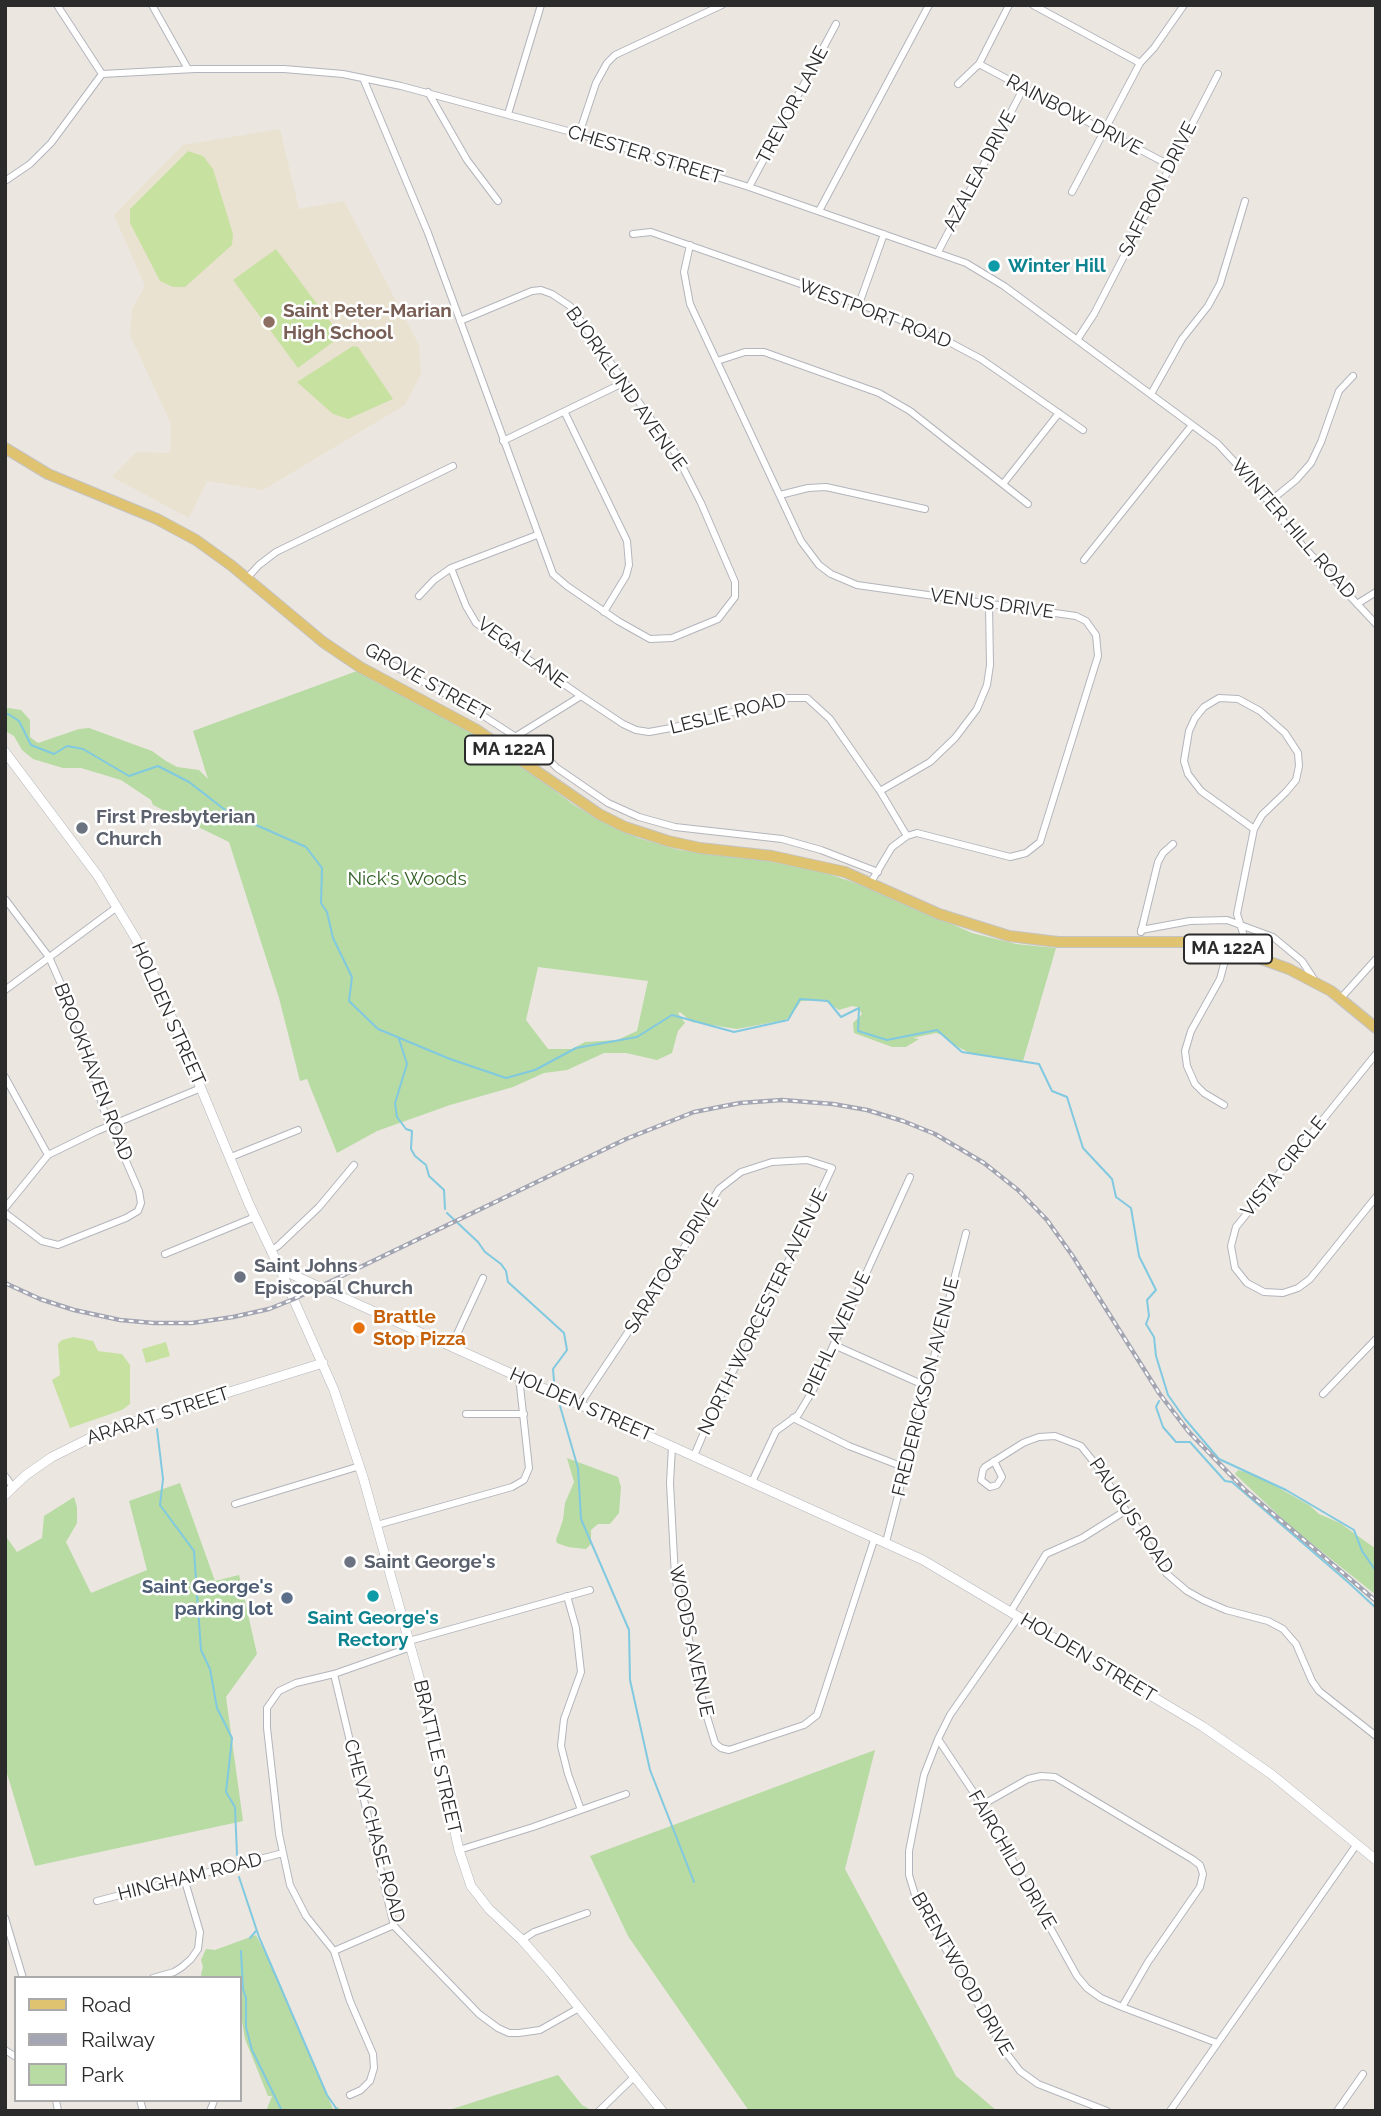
<!DOCTYPE html>
<html>
<head>
<meta charset="utf-8">
<style>
	body { margin:0 }
	#map { position:relative; width:1381px; height:2116px; overflow:hidden; background:#ebe6df; font-family:Raleway,sans-serif }
	canvas { display:block }
	.frame { position:absolute; inset:0; border:7px solid #2b2b2b; pointer-events:none }
	.legend { position:absolute; left:14px; top:1976px; width:228px; height:126px; box-sizing:border-box; background:#fff; border:2px solid #aaa; margin:0; padding:9px 12px; list-style:none; font-size:21px; color:#2b2b2b }
	.legend li { display:flex; align-items:center; gap:14px; height:35px }
	.legend b { width:35px; border:2px solid #aaa }
</style>
</head>
<body>
<div id="map">
<canvas width="1381" height="2116"></canvas>
<div class="frame"></div>
<ul class="legend">
<li><b style="height:9px;background:#dfc370"></b>Road</li>
<li><b style="height:9px;background:#a3a5b3"></b>Railway</li>
<li><b style="height:19px;background:#b7dba3"></b>Park</li>
</ul>
</div>
<script>
const context = document.querySelector('canvas').getContext('2d');
context.lineJoin = 'round';
function fillPath(path, color) { context.fillStyle = color; context.fill(path, 'evenodd'); }
const toPath = rows => new Path2D(rows.map(r => 'M' + r).join(''));
function strokePath(path, color, width, dash) { context.strokeStyle = color; context.lineWidth = width; context.lineCap = dash ? 'butt' : 'round'; context.setLineDash(dash || []); context.stroke(path); }
function label(font, color, halo, rows, align = 'center') {
  context.font = font + ' Raleway,sans-serif'; context.lineWidth = 5; context.setLineDash([]); context.textBaseline = 'middle'; context.strokeStyle = halo; context.fillStyle = color; for (const [text, x, y, turn = 0] of rows) {
    context.save(); context.translate(x, y); context.rotate((+turn || 0) * Math.PI / 180); context.textAlign = isNaN(turn) ? turn : align; if (halo) context.strokeText(text, 0, 0); context.fillText(text, 0, 0); context.restore();
  }
}
fillPath(toPath([
	[280,129,299,209,344,201,419,345,421,374,405,405,263,490,207,481,189,518,112,477,136,452,170,453,171,424,130,335,132,309,145,286,114,215,183,145]
]), '#eae2d1');
fillPath(toPath([
	[357,671,453,721,516,762,574,805,596,818,638,838,679,850,767,861,823,872,870,888,972,933,1016,944,1056,948,1023,1061,970,1053,954,1045,942,1035,936,1033,913,1038,919,1039,906,1047,892,1047,854,1033,853,1023,862,1014,858,1007,852,1006,839,1010,827,1002,818,1000,801,1001,791,1016,785,1020,737,1029,692,1022,680,1012,678,1013,685,1023,678,1031,672,1053,657,1060,626,1053,604,1053,567,1070,544,1073,513,1087,450,1105,377,1131,337,1153,307,1079,300,1081,279,998,229,842,153,805,151,800,121,780,81,768,63,768,33,759,22,750,14,736,5,731,5,711,8,708,21,710,30,720,30,737,38,743,79,729,89,728,152,751,166,761,177,767,199,770,208,779,193,731],
	[538,967,648,981,637,1031,617,1040,585,1042,572,1049,548,1049,526,1020],
	[567,1458,618,1477,621,1487,619,1513,610,1524,598,1524,591,1530,591,1544,586,1549,568,1547,557,1543,556,1540,563,1520,565,1503,574,1482],
	[1238,1470,1256,1475,1309,1505,1319,1514,1340,1523,1376,1549,1376,1595,1291,1527,1235,1474],
	[180,1483,215,1581,239,1575,257,1654,226,1697,243,1821,35,1866,5,1767,5,1535,17,1552,42,1538,44,1516,74,1497,77,1507,77,1523,66,1542,91,1593,147,1570,129,1501],
	[875,1750,845,1869,956,2076,997,2111,749,2111,628,1936,590,1856],
	[256,1935,275,1972,333,2109,338,2107,341,2111,266,2111,272,2096,268,2096,245,2039,242,2021,240,2021,240,1978,202,1978,201,1974,203,1967,201,1960,206,1949,215,1950],
	[558,2075,582,2105,593,2111,446,2111]
]), '#b7dba3');
fillPath(toPath([
	[188,151,203,156,213,169,233,234,232,245,185,287,173,287,160,281,130,223,130,209],
	[276,249,341,336,298,368,233,280],
	[353,346,358,347,393,399,348,419,333,414,297,382],
	[73,1337,93,1341,98,1351,122,1354,130,1365,130,1404,122,1410,70,1428,52,1380,60,1375,58,1344,62,1340],
	[166,1342,170,1356,146,1363,142,1349]
]), '#c7e1a0');
strokePath(toPath([
	[5,715,8,714,19,721,31,745,54,754,67,746,83,749,129,776,158,766,189,782,229,813,306,847,322,868,321,903,327,912,333,938,352,977,349,1001,378,1029,450,1059,506,1078,535,1070,576,1048,637,1037,672,1015,734,1032,788,1020,800,999,828,1001,841,1017,859,1008,858,1031,887,1040,937,1030,962,1052,1039,1064,1052,1091,1067,1097,1083,1148,1112,1179,1116,1197,1131,1208,1139,1256,1156,1290,1147,1300,1149,1316,1146,1324,1154,1337,1156,1356,1168,1395,1185,1419,1219,1459,1286,1490,1354,1530,1362,1551,1376,1571],
	[399,1039,407,1064,395,1103,397,1117,406,1129,412,1131,411,1149,415,1156,426,1165,429,1176,444,1190,445,1209],
	[447,1213,478,1242,485,1252,501,1264,506,1271,508,1282,564,1333,567,1350,553,1369,554,1381],
	[1159,1401,1156,1407,1163,1427,1176,1442,1190,1442,1225,1481,1232,1482,1349,1583,1376,1608],
	[560,1406,578,1468,581,1519,629,1630,630,1680,650,1770,694,1882],
	[157,1429,163,1479,160,1505,194,1551,201,1650,210,1669,217,1708,232,1738,226,1792,235,1807,237,1855],
	[239,1877,259,1937,327,2095,338,2111],
	[250,1938,256,1931],
	[241,1951,243,1989,246,1998,246,2027,252,2050,282,2111]
]), '#80c9e0', 2);
const street = toPath([
	[57,5,102,74],
	[152,5,188,69],
	[1033,5,1140,63],
	[979,64,1169,165],
	[102,74,195,69,284,69,343,74,401,86,579,134,749,187,966,263,1004,286,1218,444,1254,483,1302,545,1376,624],
	[363,78,428,233,553,574,567,586,618,621,650,639,672,638,718,619,735,597,735,582,701,503,676,454,570,306,552,294,541,290,532,291,460,321],
	[958,84,979,64,1009,5],
	[428,92,467,160,498,201],
	[508,114,541,5],
	[579,134,596,83,607,63,615,55,722,5],
	[5,181,30,164,51,143,102,74],
	[749,187,836,24],
	[1072,192,1140,63,1154,48,1184,5],
	[819,211,929,5],
	[633,234,651,232,881,312,932,333,981,359,1083,430],
	[690,245,684,272,690,304,801,541,819,565,831,574,857,585,1076,616,1086,621,1096,635,1098,656,1040,842,1026,853,1010,857,917,833,907,836,892,847,871,882],
	[938,252,1023,89],
	[859,304,884,234],
	[1077,340,1094,314,1218,74],
	[717,361,745,352,764,352,879,393,910,411,1028,504],
	[1151,394,1182,339,1208,306,1220,284,1245,201],
	[565,413,627,541,629,565,626,576,604,612],
	[503,441,625,382],
	[1003,484,1059,413],
	[780,495,808,488,826,487,925,509],
	[1269,502,1296,480,1311,463,1321,442,1339,391,1353,376],
	[1084,560,1192,425],
	[451,568,466,606,476,623,581,696],
	[247,578,259,565,276,552,453,466],
	[419,596,434,580,451,568,537,535],
	[1357,604,1376,592],
	[394,666,468,706,516,737,532,743,557,768,608,803,639,817,675,827,782,839,821,850,878,872],
	[502,745,581,696,623,724,636,730,649,732,671,728,787,698,807,698,830,719,880,791,907,836],
	[880,791,930,762,955,738,977,709,987,685,990,665,989,605],
	[5,899,49,957,83,1034,103,1108,139,1191,141,1203,138,1211,126,1218,58,1245,42,1241,5,1213],
	[1141,930,1190,921,1227,920,1273,937,1302,961,1315,981],
	[1141,932,1158,862,1163,853,1173,844],
	[1242,952,1243,933,1237,914,1254,829,1201,791,1188,774,1184,761,1189,731,1195,718,1204,707,1219,698,1238,699,1260,711,1285,733,1298,753,1299,766,1296,780,1286,792,1262,815,1254,829],
	[5,990,117,907],
	[1341,998,1376,959],
	[1376,1054,1236,1227,1231,1246,1235,1268,1247,1283,1264,1292,1283,1293,1298,1288,1310,1279,1376,1197],
	[5,1077,48,1155],
	[1224,1105,1204,1093,1195,1084,1187,1066,1185,1051,1191,1031,1220,979,1228,949],
	[231,1157,298,1130],
	[5,1208,48,1155,97,1131,201,1088],
	[270,1251,278,1246,319,1207,354,1165],
	[165,1254,255,1217],
	[834,1345,926,1386],
	[451,1347,483,1278],
	[1323,1394,1376,1339],
	[580,1404,677,1259,719,1189,741,1172,772,1162,807,1160,832,1168,746,1351,737,1363,710,1418,694,1456],
	[466,1414,524,1414],
	[793,1418,849,1446,906,1468],
	[672,1446,670,1483,675,1577,704,1707,715,1743,721,1748,729,1750,804,1725,817,1715,875,1537],
	[994,1461,1002,1477,997,1485,990,1487,981,1480,983,1470,985,1467,1023,1443,1028,1441,1039,1437,1055,1436,1081,1446,1097,1466,1167,1574,1187,1591,1203,1600,1226,1610,1268,1621,1283,1629,1296,1644,1312,1681,1319,1691,1376,1736],
	[5,1476,13,1487],
	[752,1482,776,1431,798,1415,813,1390,910,1177],
	[235,1504,360,1466],
	[377,1525,512,1487,524,1480,529,1468,519,1377],
	[886,1542,966,1233],
	[567,1596,576,1628,581,1672,564,1719,561,1746,568,1774,581,1810],
	[1011,1611,1046,1554,1082,1538,1125,1511],
	[1019,1616,950,1715,938,1739,982,1805,1077,1976,1087,1988,1101,1998,1122,2007,1217,2043],
	[409,1641,590,1590],
	[334,1674,394,1926,479,2014,498,2028,509,2033,519,2033,540,2030,579,2008],
	[938,1739,924,1775,909,1851,909,1875,916,1898,1007,2054,1020,2071,1038,2084,1107,2111],
	[982,1805,1028,1779,1041,1776,1055,1777,1192,1859,1200,1865,1203,1874,1200,1887,1148,1962,1122,2007],
	[459,1850,533,1827,626,1794],
	[97,1901,283,1853],
	[5,1918,23,1978],
	[522,1940,534,1932,587,1913],
	[334,1951,394,1925],
	[153,1978,174,1972,182,1967,191,1959,198,1949,200,1932,184,1878],
	[5,2050,16,2057],
	[350,2095,361,2090,370,2081,374,2068,373,2054,350,2001,334,1951,306,1916,290,1885,279,1834,267,1728,267,1708,279,1691,296,1683,334,1674,411,1647],
	[56,2100,58,2111],
	[140,2100,143,2111],
	[210,2111,214,2101],
	[599,2111,634,2077],
	[1170,2111,1357,1844],
	[1337,2111,1363,2074]
]);
const secondary = toPath([
	[5,752,98,876,136,939,156,980,249,1204,280,1269,923,1560,1202,1726,1271,1774,1376,1860],
	[280,1269,334,1390,363,1477,424,1695,459,1850,471,1886,489,1909,522,1940,551,1973,662,2111],
	[5,1495,26,1475,52,1457,104,1431,323,1363]
]);
const primary = toPath([
	[5,448,48,474,157,519,196,540,232,566,323,642,360,667,477,730,599,814,625,827,668,841,700,848,772,856,845,872,939,914,1009,936,1058,942,1184,942,1242,952,1289,969,1331,991,1376,1028]
]);
strokePath(street, '#b3b5bd', 8);
strokePath(secondary, '#b3b5bd', 10);
strokePath(primary, '#c4c4c4', 12);
strokePath(street, '#fff', 6);
strokePath(secondary, '#fff', 9);
strokePath(primary, '#dfc370', 10);
const rail = toPath([
	[5,1283,40,1299,74,1310,120,1320,154,1323,192,1323,233,1317,269,1309,294,1299,626,1139,694,1112,740,1103,782,1100,833,1104,867,1110,903,1121,935,1134,984,1163,1018,1190,1047,1220,1072,1255,1159,1393,1188,1431,1245,1490,1376,1601]
]);
strokePath(rail, '#a3a5b3', 4.5);
strokePath(rail, '#fff', 2, [5]);
for (const [x, y, r, color] of [
	[994,266,7,"#0f9aa8"],
	[269,322,7,"#8d6e63"],
	[82,828,7,"#6b7280"],
	[240,1277,7,"#6b7280"],
	[359,1328,7,"#e8710a"],
	[350,1562,7,"#6b7280"],
	[373,1596,7,"#0f9aa8"],
	[287,1598,7,"#5c6f8a"]
]) { const dot = new Path2D(); dot.arc(x, y, r, 0, 2 * Math.PI); context.fillStyle = color; context.fill(dot); strokePath(dot, '#fff', 2.5); }
for (const [x, y, w] of [
	[509,750,88],
	[1228,949,88]
]) { const box = new Path2D(); box.roundRect(x - w / 2, y - 14.5, w, 29, 5); context.fillStyle = '#fff'; context.fill(box); strokePath(box, '#2b2b2b', 2); }
label('bold 18px', '#2b2b2b', null, [
	["MA 122A",509,750],
	["MA 122A",1228,949]
]);
label('19px', '#2b2b2b', '#fff', [
	["TREVOR LANE",793,105,-62],
	["RAINBOW DRIVE",1074,115,28],
	["CHESTER STREET",645,155,17],
	["AZALEA DRIVE",980,171,-62],
	["SAFFRON DRIVE",1158,189,-63],
	["WESTPORT ROAD",875,314,21],
	["BJORKLUND AVENUE",626,389,55],
	["WINTER HILL ROAD",1293,529,49],
	["VENUS DRIVE",992,604,8],
	["VEGA LANE",522,653,36],
	["GROVE STREET",427,682,29],
	["LESLIE ROAD",728,714,-14],
	["HOLDEN STREET",168,1014,66],
	["BROOKHAVEN ROAD",93,1072,69],
	["VISTA CIRCLE",1284,1167,-51],
	["SARATOGA DRIVE",672,1264,-58],
	["NORTH WORCESTER AVENUE",763,1312,-64],
	["PIEHL AVENUE",837,1334,-65],
	["FREDERICKSON AVENUE",926,1387,-76],
	["HOLDEN STREET",581,1405,24],
	["ARARAT STREET",158,1416,-18],
	["PAUGUS ROAD",1131,1516,56],
	["WOODS AVENUE",691,1641,78],
	["HOLDEN STREET",1088,1658,31],
	["BRATTLE STREET",437,1757,77],
	["CHEVY CHASE ROAD",374,1831,75],
	["FAIRCHILD DRIVE",1012,1860,60],
	["HINGHAM ROAD",190,1877,-14],
	["BRENTWOOD DRIVE",962,1974,60]
]);
label('bold 19px', '#0d838f', '#fff', [
	["Winter Hill",1008,266],
	["Saint George's",373,1618,"center"],
	["Rectory",373,1640,"center"]
], 'left');
label('bold 19px', '#785e54', '#fff', [
	["Saint Peter-Marian",283,311],
	["High School",283,333]
], 'left');
label('bold 19px', '#5b616d', '#fff', [
	["First Presbyterian",96,817],
	["Church",96,839],
	["Saint Johns",254,1266],
	["Episcopal Church",254,1288],
	["Saint George's",364,1562]
], 'left');
label('19px', '#326024', '#fff', [
	["Nick's Woods",407,879]
]);
label('bold 19px', '#c56008', '#fff', [
	["Brattle",373,1317],
	["Stop Pizza",373,1339]
], 'left');
label('bold 19px', '#4e5e75', '#fff', [
	["Saint George's",273,1587],
	["parking lot",273,1609]
], 'right');
</script>
</body>
</html>
